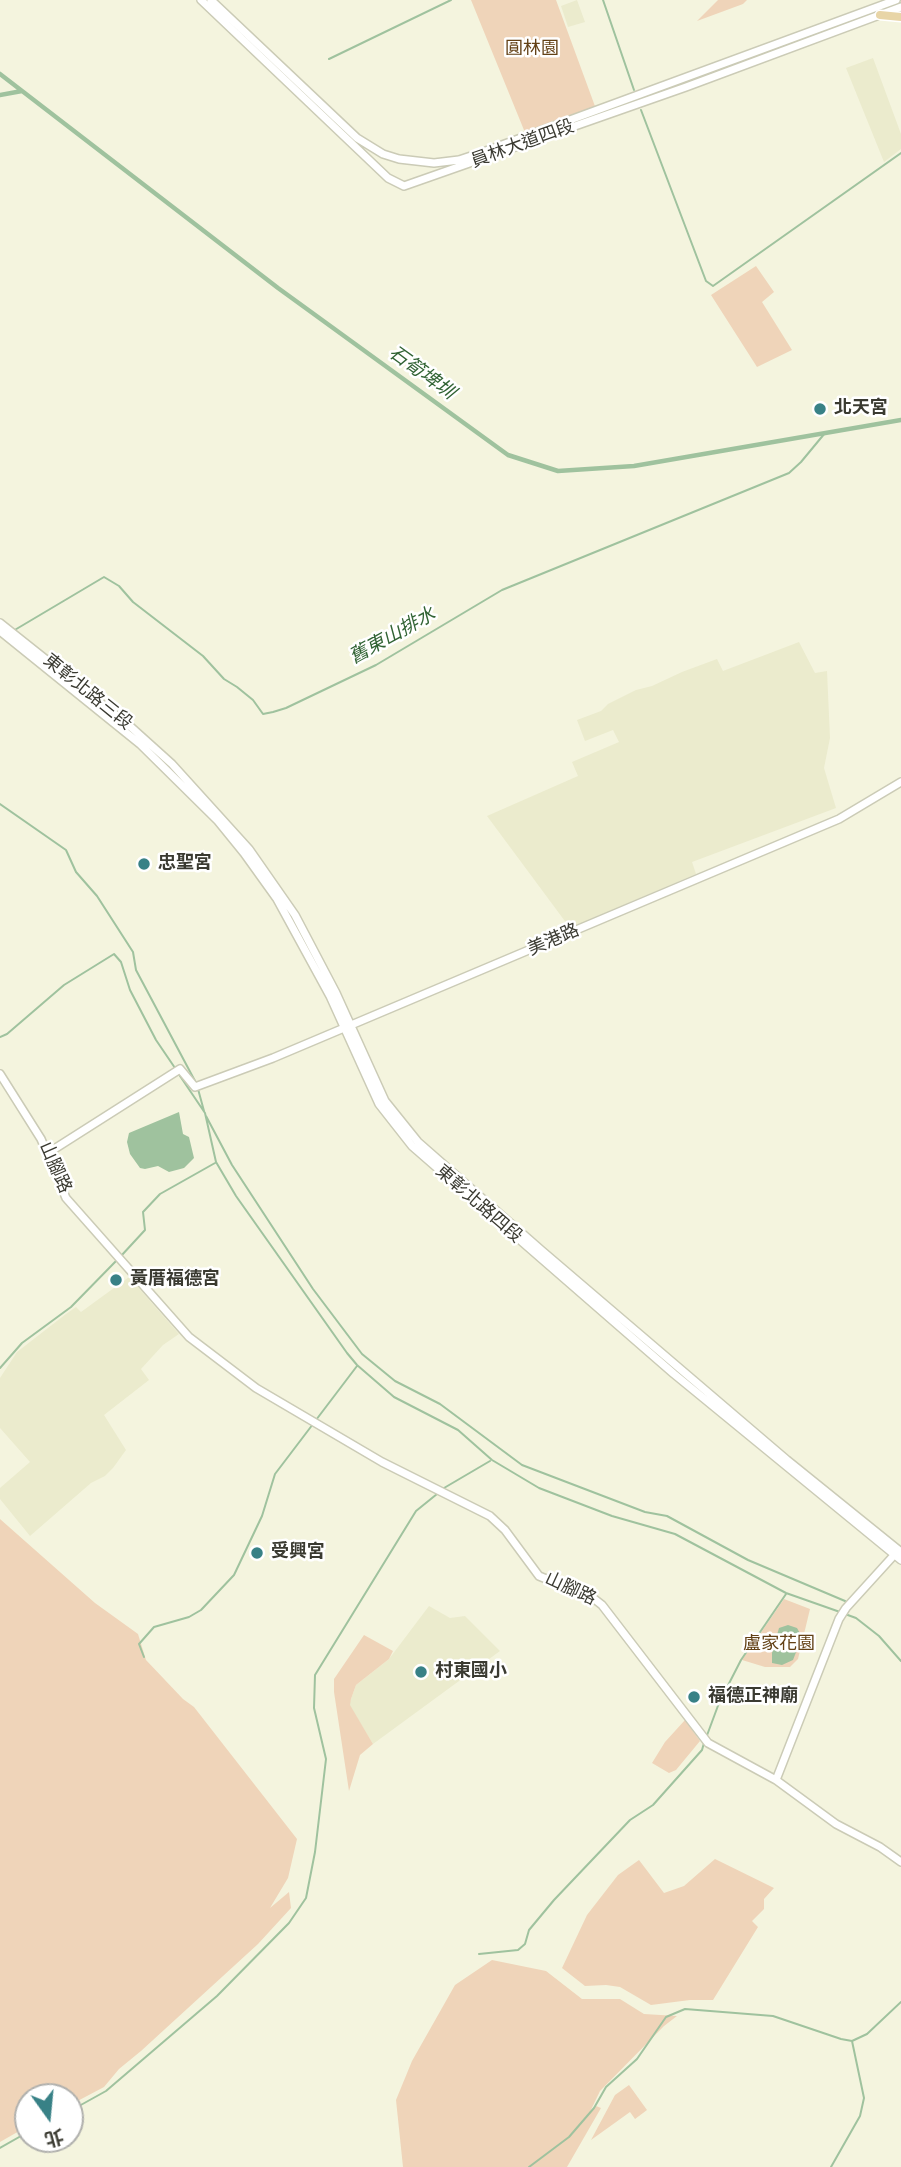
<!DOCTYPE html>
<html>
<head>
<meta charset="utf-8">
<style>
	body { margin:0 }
	#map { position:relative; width:901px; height:2167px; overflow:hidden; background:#f4f4de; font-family:"Source Sans 3","Noto Sans TC",sans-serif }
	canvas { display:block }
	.north { position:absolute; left:14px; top:2083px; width:70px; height:70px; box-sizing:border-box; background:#fff; border:2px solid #b0b0ad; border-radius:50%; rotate:165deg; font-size:19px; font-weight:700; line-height:28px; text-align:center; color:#3a3a31 }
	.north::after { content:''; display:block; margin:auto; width:24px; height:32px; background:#388186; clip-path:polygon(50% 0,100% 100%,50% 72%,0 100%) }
</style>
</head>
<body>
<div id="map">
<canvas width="901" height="2167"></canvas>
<div class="north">北</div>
</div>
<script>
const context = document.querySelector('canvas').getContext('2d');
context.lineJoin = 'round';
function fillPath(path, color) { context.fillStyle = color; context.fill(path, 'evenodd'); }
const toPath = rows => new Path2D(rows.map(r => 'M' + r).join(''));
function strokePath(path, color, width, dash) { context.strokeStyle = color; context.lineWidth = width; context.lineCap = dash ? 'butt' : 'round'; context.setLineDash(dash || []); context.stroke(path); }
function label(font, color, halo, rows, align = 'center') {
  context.font = font + ' "Source Sans 3","Noto Sans TC",sans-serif'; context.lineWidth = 5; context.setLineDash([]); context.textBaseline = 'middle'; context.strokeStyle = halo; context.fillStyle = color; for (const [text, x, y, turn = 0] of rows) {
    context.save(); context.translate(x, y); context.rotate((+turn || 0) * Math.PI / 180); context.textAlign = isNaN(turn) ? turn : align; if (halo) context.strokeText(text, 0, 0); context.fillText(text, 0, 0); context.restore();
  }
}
fillPath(toPath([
	[577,0,585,22,568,27,561,6],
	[873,58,901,134,901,149,884,162,846,68],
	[799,642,815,673,827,671,830,738,824,768,836,808,692,862,696,874,570,928,487,816,578,776,572,762,619,742,613,730,585,741,577,720,601,711,608,704,636,690,652,686,682,672,717,659,723,671],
	[129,1277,179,1334,163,1345,141,1369,149,1380,104,1415,126,1450,113,1468,105,1476,91,1483,30,1536,0,1499,0,1488,30,1462,0,1428,0,1378,17,1352,66,1314,76,1307,81,1312],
	[429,1606,450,1618,465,1616,500,1651,373,1744,349,1705,351,1699,356,1685,389,1659]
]), '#ebebcd');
fillPath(toPath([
	[471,0,556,0,596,109,526,135],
	[718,0,747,0,743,4,697,21],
	[756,266,774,292,762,302,792,350,757,367,711,295],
	[0,1519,95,1603,138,1634,146,1660,183,1699,194,1707,297,1839,288,1878,270,1908,289,1892,291,1908,258,1944,141,2051,119,2069,104,2087,70,2105,70,2097,28,2097,28,2126,0,2142],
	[784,1599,810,1609,798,1659,790,1667,765,1667,742,1660],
	[364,1635,393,1651,389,1659,356,1685,351,1699,350,1705,373,1744,360,1755,349,1791,334,1692,334,1679],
	[685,1720,700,1741,676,1770,669,1773,652,1763,665,1742],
	[715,1859,774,1888,764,1899,764,1909,752,1921,758,1927,713,2000,690,2000,651,2005,620,1987,606,1985,585,1986,562,1968,587,1915,618,1875,639,1860,664,1893,684,1886],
	[492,1960,546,1971,582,1999,620,1999,644,2014,677,2016,664,2026,600,2091,589,2114,596,2106,601,2108,567,2167,403,2167,396,2100,412,2061,455,1985],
	[629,2085,647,2110,635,2119,630,2112,591,2140,615,2095]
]), '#efd4b9');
fillPath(toPath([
	[179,1112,183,1134,189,1137,194,1158,184,1168,169,1172,158,1166,145,1169,140,1168,130,1154,127,1142,129,1133],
	[788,1625,797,1628,802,1637,793,1660,782,1665,772,1663,772,1653,779,1628]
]), '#9fc29e');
strokePath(toPath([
	[603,0,634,90],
	[329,59,451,0],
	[641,110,706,281,713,286,901,153],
	[13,631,104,577,119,586,133,602,203,656,224,679,237,687,253,700,263,714,273,712,286,708,376,665,502,590,789,473,801,462,825,433],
	[0,804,66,850,76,872,97,896,133,952,136,970,195,1081],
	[0,1037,7,1034,64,985,114,954,121,962,130,990,156,1040,175,1068],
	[178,1073,205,1113,216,1162,236,1196,347,1353,357,1365,394,1397,458,1430,492,1460,539,1488,612,1516,675,1534,786,1593,840,1612],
	[198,1089,204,1111],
	[206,1116,232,1165,313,1289,362,1354,395,1381,440,1404,522,1465,645,1512,667,1516,748,1560,845,1601],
	[121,1256,145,1230,143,1212,160,1194,215,1163],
	[0,1368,22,1343,71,1307,117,1260],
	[316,1420,357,1366],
	[444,1488,490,1461],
	[845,1614,856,1618,879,1636,901,1661],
	[144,1657,139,1644,154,1627,189,1617,201,1610,234,1575,262,1516,275,1474,313,1424],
	[706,1738,719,1703,741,1660,786,1594],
	[479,1954,518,1950,525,1944,529,1930,554,1900,630,1820,653,1805,702,1750,704,1743],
	[70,2111,106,2091,217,1996,289,1923,306,1898,315,1852,326,1759,314,1708,315,1675,416,1511,437,1494],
	[0,2148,28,2132],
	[529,2167,569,2137,594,2108,606,2087,637,2059,666,2017,685,2009,773,2016,841,2039,852,2041,867,2034,901,2002],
	[831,2167,860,2116,864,2098,852,2041]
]), '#9fc29e', 2);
strokePath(toPath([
	[0,74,278,288,508,455,558,471,634,466,901,420],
	[0,95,22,91]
]), '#9fc29e', 4.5);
const secondary = toPath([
	[201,0,388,178,404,186,686,87,901,7],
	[211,0,357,138,383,154,399,159,434,163,459,160,483,152,896,0],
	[0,623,132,728,172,764,249,849,295,915,336,993,385,1101,418,1142,541,1250,787,1460,901,1552],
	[0,631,140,744,218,821,244,853,277,899,330,996,379,1104,412,1146,674,1374,901,1560],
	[0,1074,41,1139,66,1198,189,1337,256,1388,382,1462,490,1516,505,1530,539,1576,593,1598,602,1605,708,1743,776,1780,836,1824,880,1847,901,1862],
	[48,1153,180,1069,195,1087,273,1058,839,819,901,782],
	[776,1780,839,1619,846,1608,896,1553]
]);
const primary = toPath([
	[880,15,901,17]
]);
strokePath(secondary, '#cbcbb6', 10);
strokePath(primary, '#fff', 11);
strokePath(secondary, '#fff', 7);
strokePath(primary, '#e8d5a7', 8);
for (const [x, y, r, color] of [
	[820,409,7,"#388186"],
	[144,864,7,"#388186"],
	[116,1280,7,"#388186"],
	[257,1553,7,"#388186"],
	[421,1672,7,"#388186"],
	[694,1697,7,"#388186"]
]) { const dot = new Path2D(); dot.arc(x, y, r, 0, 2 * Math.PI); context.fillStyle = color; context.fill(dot); strokePath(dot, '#fff', 2.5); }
label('18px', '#634116', '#fff', [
	["圓林園",532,50],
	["盧家花園",779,1645]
]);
label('18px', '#3a3a31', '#fff', [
	["員林大道四段",523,145,-20],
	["東彰北路三段",87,693,39],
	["美港路",554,941,-23],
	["山腳路",54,1168,66],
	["東彰北路四段",478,1205,41],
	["山腳路",570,1590,25]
]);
label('bold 18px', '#3a3a31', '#fff', [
	["北天宮",834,409],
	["忠聖宮",158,864],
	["黃厝福德宮",130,1280],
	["受興宮",271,1553],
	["村東國小",435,1672],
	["福德正神廟",708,1697]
], 'left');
label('italic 19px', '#316334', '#fff', [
	["石筍埤圳",421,374,36],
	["舊東山排水",393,637,-29]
]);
</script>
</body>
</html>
